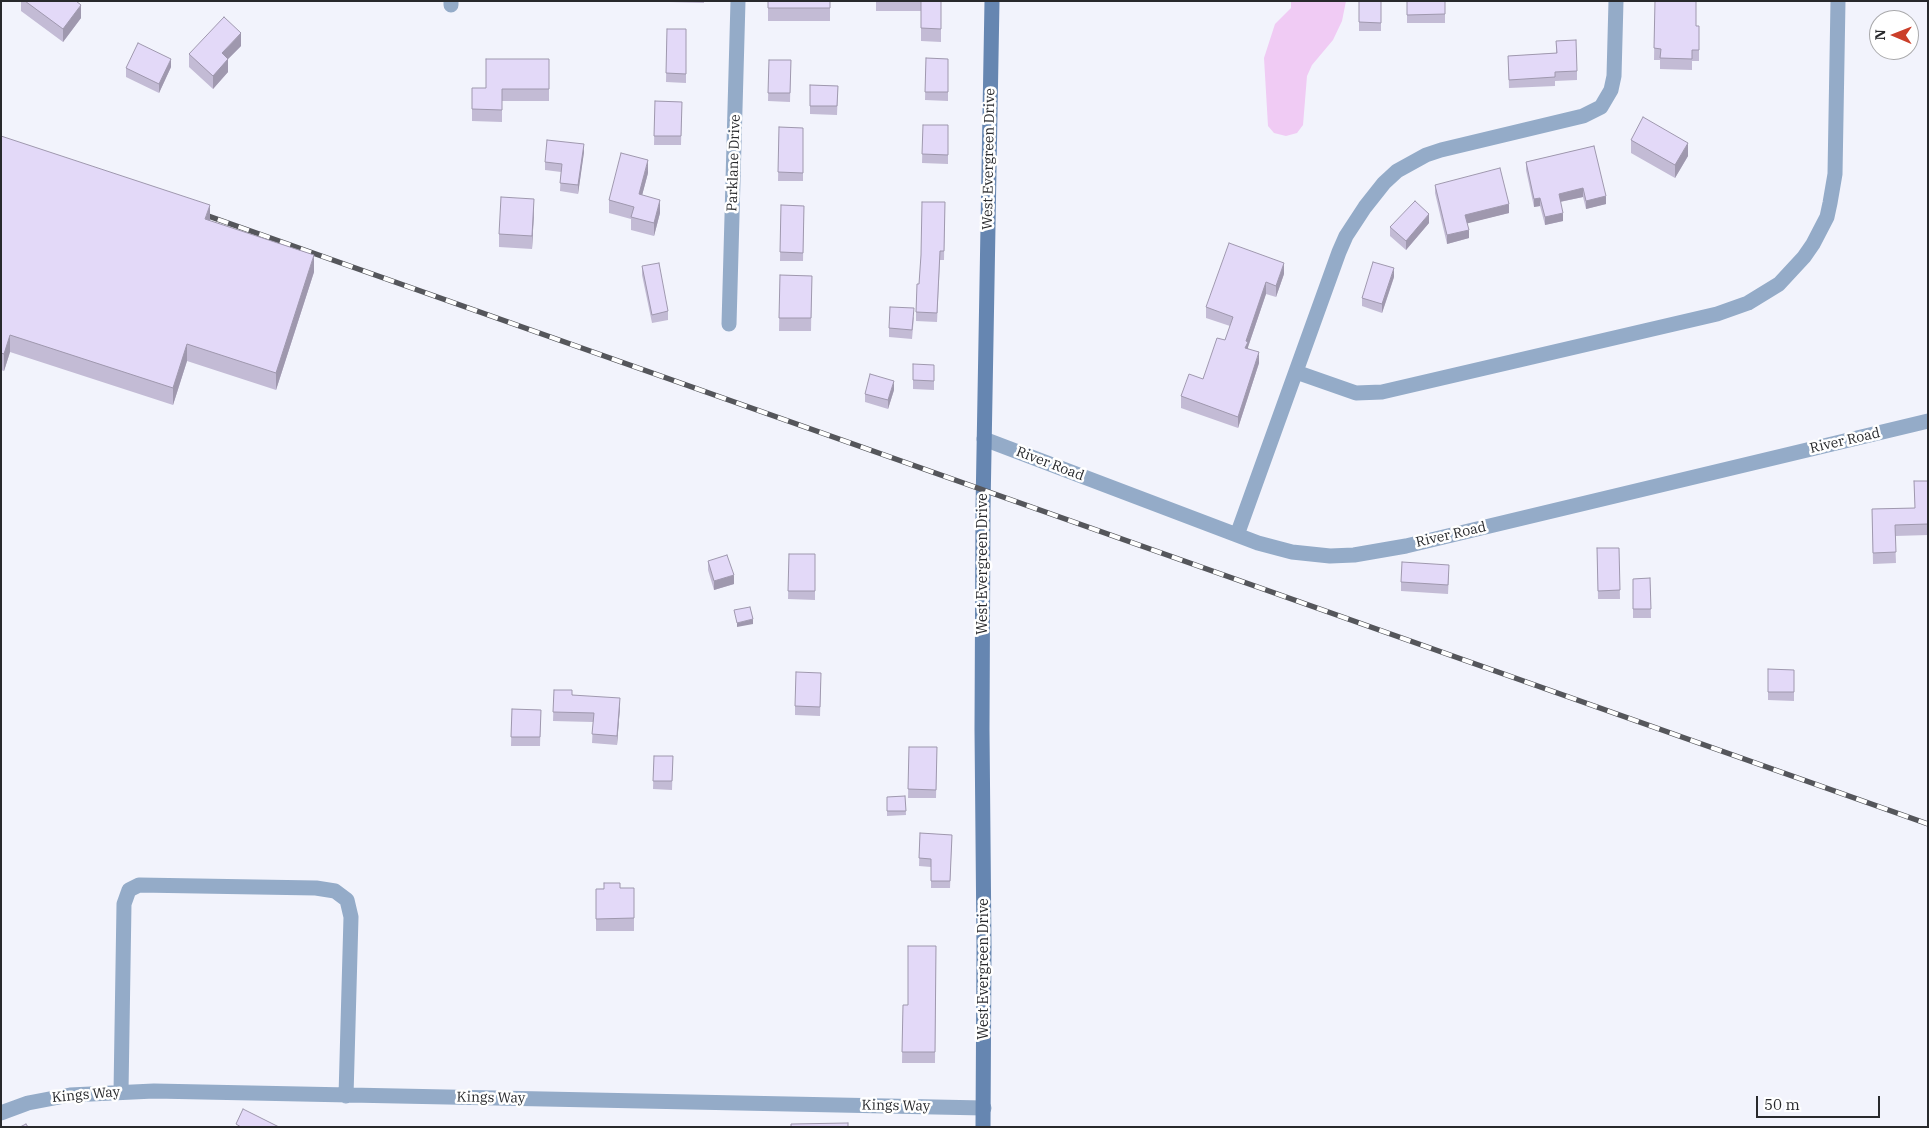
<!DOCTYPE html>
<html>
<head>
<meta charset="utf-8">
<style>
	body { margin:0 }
	#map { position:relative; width:1929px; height:1128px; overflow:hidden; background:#f2f3fc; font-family:"IBM Plex Serif",serif }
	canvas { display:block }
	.frame { position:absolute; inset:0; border:2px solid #28292c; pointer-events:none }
	.north { position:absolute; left:1869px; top:10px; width:50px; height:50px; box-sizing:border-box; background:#fff; border:1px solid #a9a9ab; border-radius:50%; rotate:271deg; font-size:14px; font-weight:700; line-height:20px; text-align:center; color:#28292c }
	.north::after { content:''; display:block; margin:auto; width:18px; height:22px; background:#cb3f2a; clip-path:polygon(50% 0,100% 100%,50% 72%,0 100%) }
	.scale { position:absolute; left:1756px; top:1096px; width:124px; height:22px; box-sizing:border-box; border:2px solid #28292c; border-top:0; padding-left:6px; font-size:15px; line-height:18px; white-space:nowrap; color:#28292c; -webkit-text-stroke:4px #fff; paint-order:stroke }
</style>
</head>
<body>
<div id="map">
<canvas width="1929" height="1128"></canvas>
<div class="frame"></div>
<div class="north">N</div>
<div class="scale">50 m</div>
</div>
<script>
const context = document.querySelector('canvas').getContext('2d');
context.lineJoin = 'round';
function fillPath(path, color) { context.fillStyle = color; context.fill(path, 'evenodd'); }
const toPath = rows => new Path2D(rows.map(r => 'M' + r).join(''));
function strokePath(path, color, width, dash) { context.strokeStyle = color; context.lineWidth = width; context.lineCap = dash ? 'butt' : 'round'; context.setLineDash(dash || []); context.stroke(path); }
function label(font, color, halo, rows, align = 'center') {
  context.font = font + ' "IBM Plex Serif",serif'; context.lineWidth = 5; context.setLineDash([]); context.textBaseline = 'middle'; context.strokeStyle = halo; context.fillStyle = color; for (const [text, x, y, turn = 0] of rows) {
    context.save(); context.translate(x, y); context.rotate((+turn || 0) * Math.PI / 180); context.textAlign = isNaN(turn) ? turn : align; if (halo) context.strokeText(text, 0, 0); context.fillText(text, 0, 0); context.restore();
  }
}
fillPath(toPath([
	[1291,1,1346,1,1342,21,1333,40,1312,65,1307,76,1303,125,1297,133,1286,136,1274,133,1268,126,1264,58,1275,24,1291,8]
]), '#f0cbf4');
strokePath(toPath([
	[451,5,451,1],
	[729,324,738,1],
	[1296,372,1356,393,1382,392,1717,314,1748,303,1779,284,1804,257,1813,244,1827,217,1830,203,1835,174,1838,1],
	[984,439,1258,543,1292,552,1330,556,1354,555,1406,546,1928,421],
	[1237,535,1339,252,1346,236,1365,207,1384,183,1397,171,1426,155,1441,150,1583,116,1601,107,1611,90,1614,76,1616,1],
	[121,1092,124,904,129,890,139,885,316,888,335,891,347,900,351,917,346,1096],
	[1,1113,28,1103,70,1095,154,1091,984,1108]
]), '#94abc8', 15);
strokePath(toPath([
	[983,1127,984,947,982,729,983,508,992,1]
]), '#6686b1', 15);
const rail = toPath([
	[197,212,1928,824]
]);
strokePath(rail, '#55565b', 5.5);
strokePath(rail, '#fff', 4, [11]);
fillPath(toPath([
	[21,1,76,1,81,18,63,42,21,11],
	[669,1,704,1,704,3,669,2],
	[768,1,830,1,830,21,768,21],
	[876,1,941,1,941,42,921,41,921,11,876,11],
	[1359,1,1381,1,1381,31,1359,31],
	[1407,1,1445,1,1445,23,1407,23],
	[1655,1,1696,26,1699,26,1699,61,1692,61,1692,70,1660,69,1660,60,1654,60],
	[667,29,686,29,686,83,666,82],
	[1556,41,1577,71,1577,80,1555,81,1555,86,1509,88,1508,56,1556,53],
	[241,46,228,59,228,72,213,89,189,67,189,54],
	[926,58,948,59,948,101,925,100],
	[549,59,549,101,502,101,502,122,472,121,472,88,486,88],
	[769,60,791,60,790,102,768,101],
	[171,67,159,93,126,77,126,68],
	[810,85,838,86,837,115,810,114],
	[655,101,682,102,681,145,654,145],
	[923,125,948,125,948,164,922,163],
	[779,127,803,128,803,181,778,181],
	[1,136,210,221,314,272,276,390,187,361,173,405,10,352,4,371,1,370],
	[1631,140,1688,156,1675,178,1631,153],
	[1594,146,1606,204,1586,209,1583,197,1560,202,1563,221,1545,225,1540,206,1534,207,1526,170,1526,162],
	[584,152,578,194,560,191,561,172,545,170,545,162],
	[648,173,642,195,660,213,654,236,631,230,631,219,609,213,609,200],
	[1435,185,1509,213,1467,223,1469,238,1447,244,1435,193],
	[945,202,944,260,940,260,937,322,916,321,916,312,919,284],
	[781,205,804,206,803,261,780,261],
	[534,212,532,249,499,247,499,234],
	[1429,223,1406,250,1390,236,1390,227],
	[642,266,668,311,668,320,652,323,642,275],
	[1284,274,1276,297,1266,294,1248,347,1248,348,1259,363,1238,428,1181,408,1181,396,1203,379,1225,340,1230,326,1206,318,1206,307],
	[780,275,812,276,811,331,779,331],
	[1394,277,1382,313,1362,306,1362,298],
	[914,317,912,339,889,337,889,328],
	[934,373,934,390,913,389,913,380],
	[894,390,888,409,865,402,865,394],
	[1914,481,1928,481,1928,535,1895,536,1896,563,1873,564,1872,509,1915,508],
	[1597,548,1619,548,1620,599,1598,599],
	[789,554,815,554,815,600,788,599],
	[708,561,734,584,714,590,708,570],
	[1449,573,1448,594,1401,591,1401,582],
	[1650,578,1651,618,1633,618,1633,579],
	[1768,669,1794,670,1794,701,1768,700],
	[821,682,820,716,795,715,795,706],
	[554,690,620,707,617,745,592,743,593,722,553,721],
	[512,709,541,710,540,746,511,746],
	[909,747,937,747,936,798,908,798],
	[654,756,673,756,672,790,653,789],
	[905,796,906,815,887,816,887,797],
	[920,833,952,835,950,888,931,888,931,867,919,866],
	[620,888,634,888,634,931,596,931,596,889],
	[936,946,935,1063,902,1063,903,1005,908,1005]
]), '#c3bbd5');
fillPath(toPath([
	[81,5,81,18,63,42,63,29],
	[241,33,241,46,228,59,228,72,213,89,213,76,222,53],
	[171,59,171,67,159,93,159,84],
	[1688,143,1688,156,1675,178,1675,165],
	[584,144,584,152,578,194,578,185],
	[648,160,648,173,639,207,639,194],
	[1583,188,1583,197,1559,202,1559,194],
	[1606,196,1606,204,1586,209,1586,201],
	[1540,198,1540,206,1534,207,1534,199],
	[534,199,534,212,532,249,532,236],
	[660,200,660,213,654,236,654,223],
	[1509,204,1509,213,1465,224,1465,215],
	[210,205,210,222,205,219],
	[1563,213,1563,221,1545,225,1545,217],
	[1429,214,1429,223,1406,250,1406,241],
	[1469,230,1469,238,1447,244,1447,235],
	[314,255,314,272,276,390,276,373],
	[1284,263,1284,274,1276,297,1276,286],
	[1394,268,1394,277,1382,313,1382,304],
	[1266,282,1266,294,1248,347,1248,353,1245,359,1246,341],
	[10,335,10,352,4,371,4,354],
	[187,344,187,361,173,405,173,388],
	[1259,352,1259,363,1238,428,1238,417],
	[894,381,894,390,888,409,888,400],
	[734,575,734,584,714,590,714,581],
	[753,619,753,624,737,627,737,623],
	[620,698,620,707,617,745,617,736]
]), '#9f98ae');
const building = toPath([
	[25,1,76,1,81,5,63,29,25,1],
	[768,1,830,1,830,8,768,8,768,1],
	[921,1,941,1,941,29,921,28,921,1],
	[1359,1,1381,1,1381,23,1359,22,1359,1],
	[1407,1,1445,1,1445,14,1407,15,1407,1],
	[1655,1,1696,1,1696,26,1699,26,1699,50,1692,50,1692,59,1660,58,1661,49,1654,48,1655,1],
	[224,17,241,33,222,53,228,59,213,76,189,54,224,17],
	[667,29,686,29,686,74,666,73,667,29],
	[1576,40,1577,71,1555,72,1555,77,1509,80,1508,56,1557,53,1556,41,1576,40],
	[138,43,171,59,159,84,126,68,138,43],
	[926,58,948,59,948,92,925,92,926,58],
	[486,59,549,59,549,89,502,89,502,110,472,109,472,88,486,88,486,59],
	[769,60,791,60,790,93,768,93,769,60],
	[810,85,838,86,837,106,810,106,810,85],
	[655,101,682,102,681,136,654,136,655,101],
	[1643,117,1688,143,1675,165,1631,140,1643,117],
	[923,125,948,125,948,155,922,154,923,125],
	[779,127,803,128,803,173,778,172,779,127],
	[1,136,210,205,205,219,314,255,276,373,187,344,173,388,10,335,4,354,1,353,1,136],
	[547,140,584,144,578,185,560,183,562,164,545,162,547,140],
	[1594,146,1606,196,1586,201,1583,188,1559,194,1563,213,1545,217,1540,198,1534,199,1526,162,1594,146],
	[621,153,648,160,639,194,660,200,654,223,631,217,634,207,609,200,621,153],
	[1500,168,1509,204,1465,215,1469,230,1447,235,1435,185,1500,168],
	[501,197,534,199,532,236,499,234,501,197],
	[1415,201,1429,214,1406,241,1390,227,1415,201],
	[922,202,945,202,944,251,940,251,937,313,916,312,917,284,919,284,921,255,922,202],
	[781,205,804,206,803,253,780,252,781,205],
	[1229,243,1284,263,1276,286,1266,282,1246,341,1248,342,1245,348,1259,352,1238,417,1181,396,1189,374,1203,379,1217,338,1225,340,1233,317,1206,307,1229,243],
	[1373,262,1394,268,1382,304,1362,298,1373,262],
	[659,263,668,311,652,315,642,266,659,263],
	[780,275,812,276,811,318,779,318,780,275],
	[890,307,914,308,912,330,889,328,890,307],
	[913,364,934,365,934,381,913,380,913,364],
	[870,374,894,381,888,400,865,394,870,374],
	[1914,481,1928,481,1928,524,1895,525,1896,552,1873,553,1872,509,1915,508,1914,481],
	[1597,548,1619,548,1620,590,1598,591,1597,548],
	[789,554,815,554,815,591,788,591,789,554],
	[727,555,734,575,714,581,708,561,727,555],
	[1402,562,1449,565,1448,585,1401,582,1402,562],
	[1650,578,1651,609,1633,609,1633,579,1650,578],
	[750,607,753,619,737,623,734,610,750,607],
	[1768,669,1794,670,1794,692,1768,692,1768,669],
	[796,672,821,673,820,707,795,706,796,672],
	[554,690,572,690,572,695,620,698,617,736,592,734,594,713,553,712,554,690],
	[512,709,541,710,540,737,511,737,512,709],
	[909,747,937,747,936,790,908,789,909,747],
	[654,756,673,756,672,781,653,781,654,756],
	[905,796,906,811,887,811,887,797,905,796],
	[920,833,952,835,950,881,931,881,931,859,919,858,920,833],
	[604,883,620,883,620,888,634,888,634,918,596,919,596,889,604,889,604,883],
	[908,946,936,946,935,1052,902,1052,903,1005,908,1005,908,946],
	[243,1109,279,1127,241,1127,236,1124,243,1109],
	[848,1123,848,1127,791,1127,791,1124,848,1123],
	[26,1124,28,1127,20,1127,26,1124]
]);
fillPath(building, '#e3d9f8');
strokePath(building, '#9f98ae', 1);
label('14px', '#28292c', '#fff', [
	["West Evergreen Drive",989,159,-89],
	["Parklane Drive",734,163,-88],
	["River Road",1845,441,-13],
	["River Road",1050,464,21],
	["River Road",1451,535,-13],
	["West Evergreen Drive",983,564,-90],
	["West Evergreen Drive",984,969,-90],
	["Kings Way",86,1095,-5],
	["Kings Way",491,1098,1],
	["Kings Way",896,1106,1]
]);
</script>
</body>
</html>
